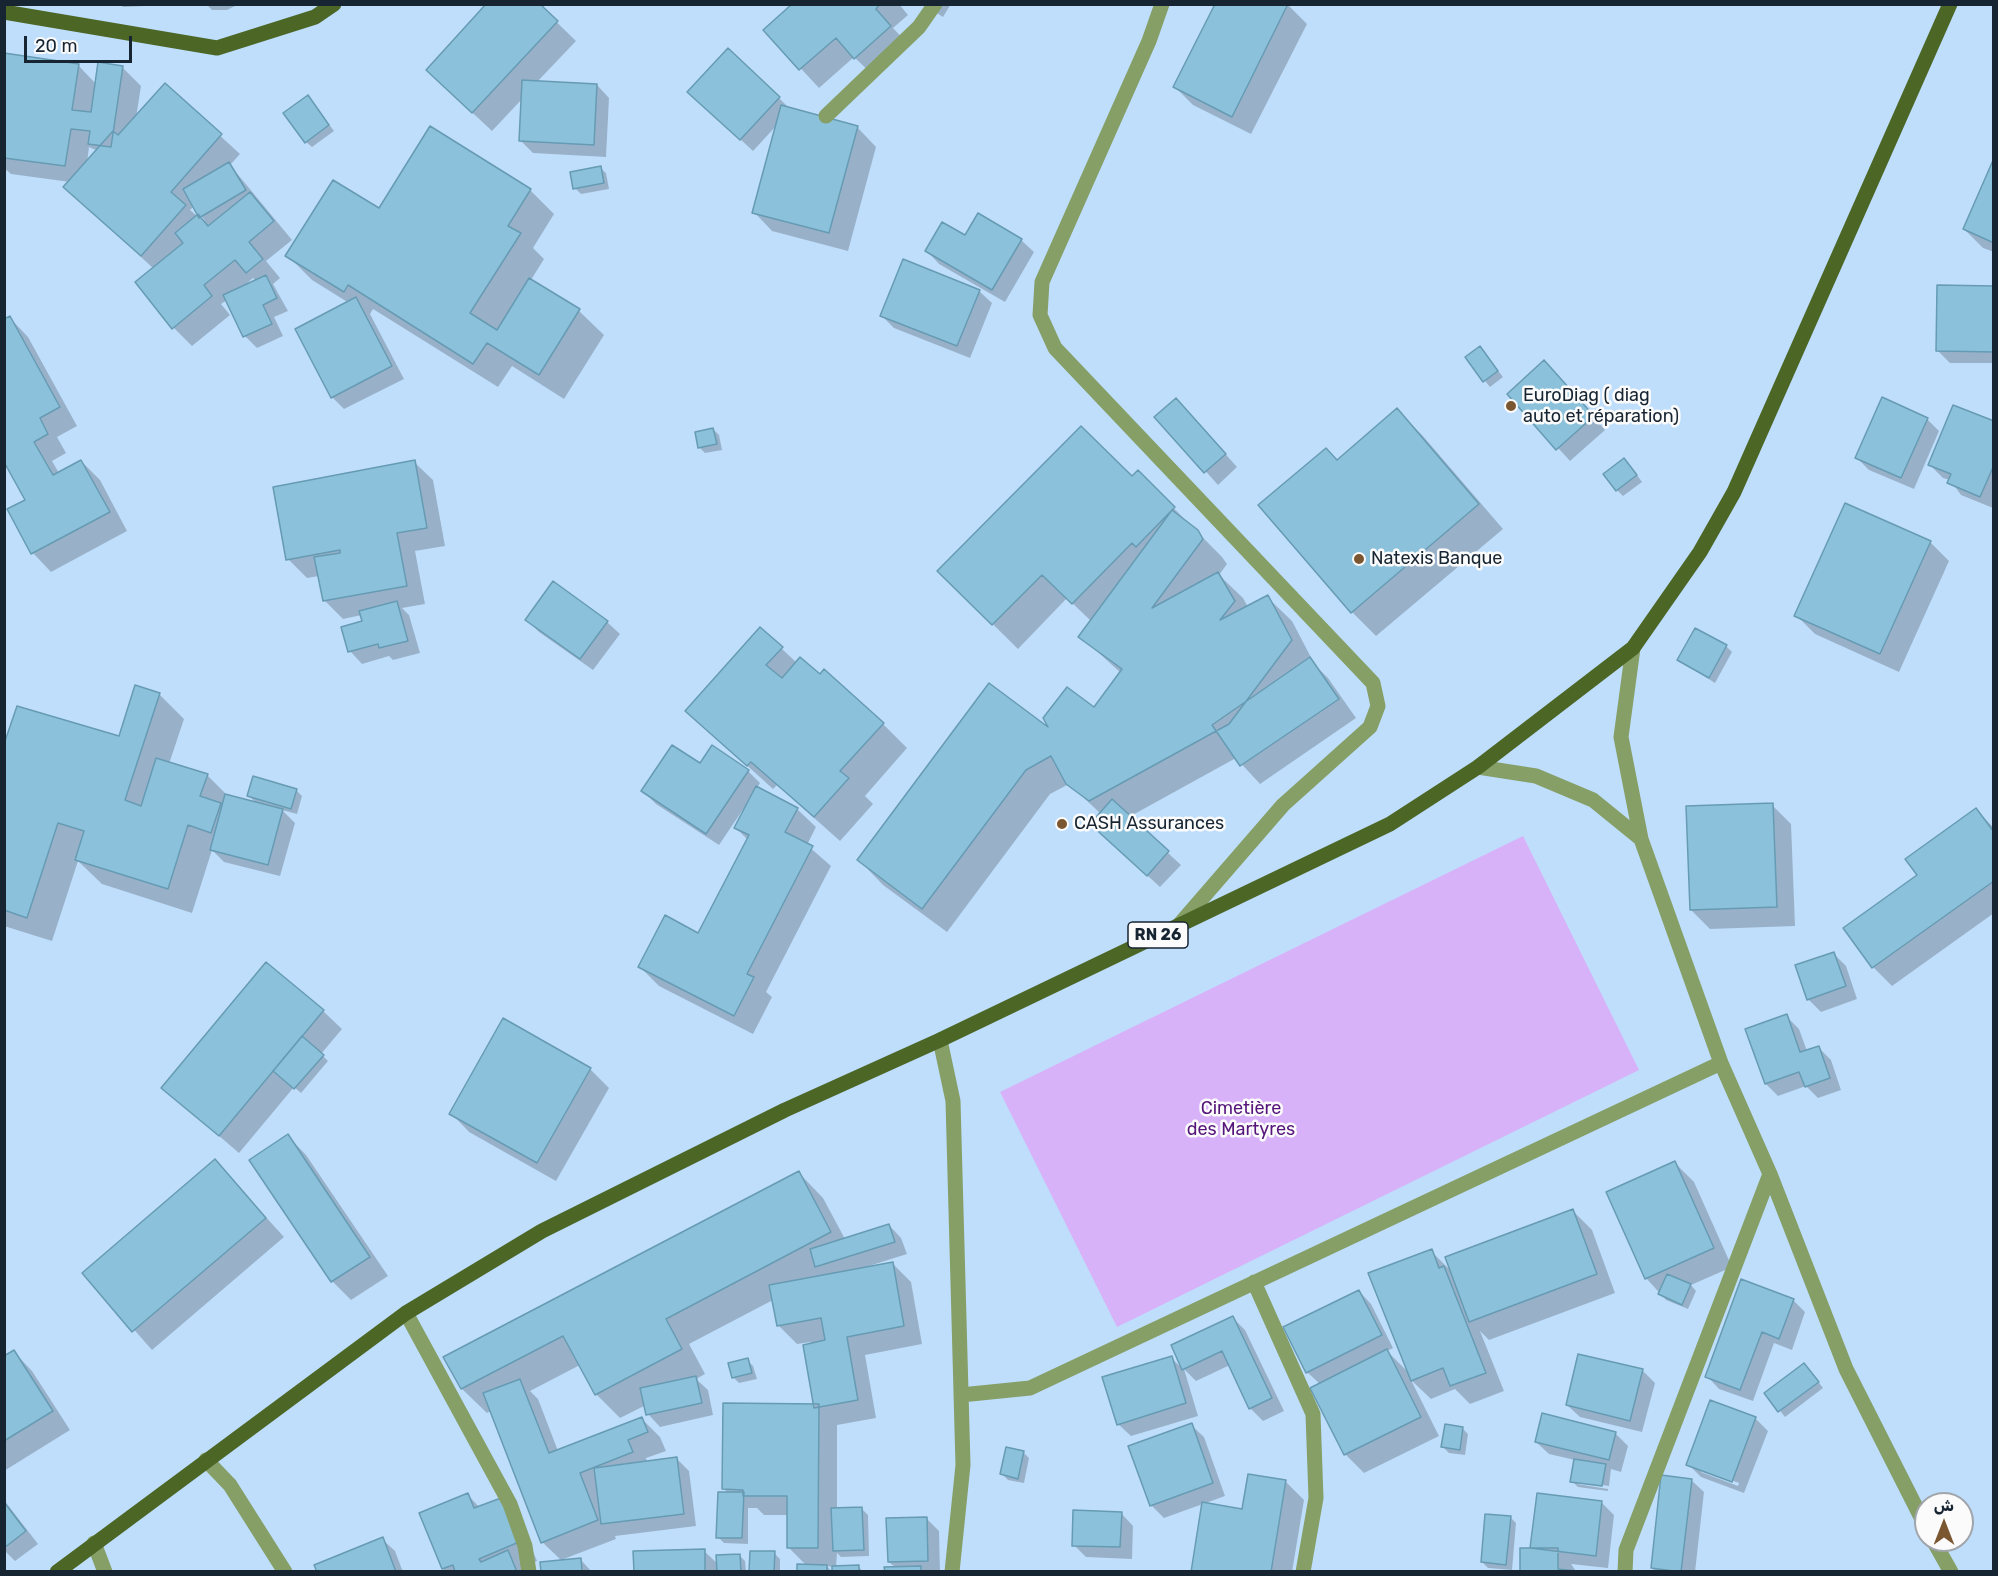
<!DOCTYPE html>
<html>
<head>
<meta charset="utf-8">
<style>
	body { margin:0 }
	#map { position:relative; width:1998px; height:1576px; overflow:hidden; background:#bfdefc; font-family:Rubik,Cairo,sans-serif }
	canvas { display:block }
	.frame { position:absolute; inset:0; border:6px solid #172533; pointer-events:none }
	.north { position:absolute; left:1914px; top:1492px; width:60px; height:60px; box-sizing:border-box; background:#fbfbfb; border:2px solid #a0a5ab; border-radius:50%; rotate:0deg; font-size:16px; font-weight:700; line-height:24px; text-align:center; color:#172533 }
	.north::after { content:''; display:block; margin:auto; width:21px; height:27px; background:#7a5730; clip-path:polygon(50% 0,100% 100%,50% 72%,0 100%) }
	.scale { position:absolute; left:24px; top:36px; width:108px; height:27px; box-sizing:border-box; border:3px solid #172533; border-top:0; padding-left:8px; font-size:18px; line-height:21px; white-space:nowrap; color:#172533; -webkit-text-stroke:4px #fbfbfb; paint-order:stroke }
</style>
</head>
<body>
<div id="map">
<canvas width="1998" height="1576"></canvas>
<div class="frame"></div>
<div class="north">ش</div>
<div class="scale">20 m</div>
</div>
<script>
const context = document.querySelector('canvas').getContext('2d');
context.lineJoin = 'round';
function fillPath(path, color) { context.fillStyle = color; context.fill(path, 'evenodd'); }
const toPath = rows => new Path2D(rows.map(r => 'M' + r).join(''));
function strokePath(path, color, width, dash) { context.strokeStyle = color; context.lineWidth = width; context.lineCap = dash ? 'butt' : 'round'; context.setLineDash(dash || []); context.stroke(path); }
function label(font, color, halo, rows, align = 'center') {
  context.font = font + ' Rubik,sans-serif'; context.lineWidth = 5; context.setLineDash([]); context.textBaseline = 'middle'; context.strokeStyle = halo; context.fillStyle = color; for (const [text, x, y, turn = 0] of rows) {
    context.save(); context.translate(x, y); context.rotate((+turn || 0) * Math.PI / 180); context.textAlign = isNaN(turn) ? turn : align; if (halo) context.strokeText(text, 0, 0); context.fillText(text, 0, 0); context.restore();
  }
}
fillPath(toPath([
	[1523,836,1639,1070,1117,1327,1000,1092]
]), '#d7b2f8');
fillPath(toPath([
	[120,4,190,4,123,7],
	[206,4,239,4,227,10,212,10],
	[538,4,576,41,537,82,597,85,609,98,606,157,533,153,520,140,523,98,492,131,446,88],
	[794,4,899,4,908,15,893,28,909,45,874,76,854,57,819,88,765,30],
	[923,4,951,4,943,17],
	[1287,4,1307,24,1251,134,1193,105,1175,87],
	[4,55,78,65,96,84,122,67,141,86,136,118,165,85,240,154,230,165,292,240,266,261,280,278,273,284,288,311,274,317,283,336,257,348,245,336,227,300,221,304,230,315,192,346,174,328,154,269,65,187,70,182,11,174,4,168],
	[89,147,98,151,87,163],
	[195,205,205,221,204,222,190,210],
	[253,278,256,281,244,286],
	[779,98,791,110,858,128,876,147,848,251,772,231,754,212,777,125,753,151,702,104],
	[313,103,334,131,312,147,306,142],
	[1994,162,1994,252,1983,248,1964,229],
	[600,168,606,173,609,189,581,194,575,188],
	[530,190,554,214,533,248,544,259,531,280,579,311,604,335,564,399,512,366,498,387,373,309,370,314,404,379,344,409,332,397,349,303,312,280,287,255,379,210],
	[966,237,1021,240,1034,252,1005,302,939,264,927,251],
	[1994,287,1994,363,1950,363,1937,350],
	[979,291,992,303,970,358,894,328,882,316],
	[10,318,28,337,77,426,57,437,66,453,52,461,59,473,81,461,100,480,127,531,51,572,33,553],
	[1485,354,1503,377,1490,387,1485,381],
	[1557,375,1605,430,1570,461,1509,394],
	[1397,410,1422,435,1503,529,1376,636,1352,612,1338,461],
	[1188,412,1237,467,1218,485,1157,417],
	[1927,419,1939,431,1914,489,1869,470,1857,458],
	[1994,423,1994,506,1993,508,1961,495,1950,480,1943,478,1930,465],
	[713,429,719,435,722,450,705,453,699,447],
	[414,462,433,480,445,546,415,551,425,604,402,608,409,615,420,653,393,660,389,656,362,664,350,651,364,622,362,615,343,619,324,600,319,576,307,578,288,559],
	[1630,465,1642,482,1623,496,1617,490],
	[1138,472,1222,557,1227,564,1219,575,1243,598,1248,607,1267,597,1292,621,1315,665,1328,678,1356,718,1260,784,1236,758,1129,817,1181,865,1160,887,1104,836,1101,814,1069,784,1050,794,947,932,883,885,859,860,1053,732,1094,709,1121,673,1080,636,1091,621,1067,598,1018,649,939,571,1132,478],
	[1930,542,1949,561,1899,672,1815,634,1796,615],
	[527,620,607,622,620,634,593,670,539,632],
	[1726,646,1732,652,1715,683,1679,660],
	[781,648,797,663,883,724,907,748,865,796,873,804,840,841,777,785,773,789,687,711],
	[159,694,184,719,169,764,207,775,228,796,257,804,249,796,296,790,302,796,297,814,282,810,295,823,280,876,224,862,212,850,192,913,102,884,78,861,52,941,4,926,4,750,120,738],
	[700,765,748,771,760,783,757,788,797,809,816,827,807,845,831,866,766,992,772,997,753,1034,659,986,640,967,699,935,748,840,736,828,745,809,744,808,719,845,656,804,643,791],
	[1772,805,1791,824,1795,926,1710,929,1691,910],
	[1976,810,1994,828,1994,913,1892,986,1873,967,1845,928,1919,875],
	[1833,953,1846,966,1857,999,1821,1012,1808,999],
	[323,1011,342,1029,321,1054,328,1061,301,1093,294,1087,239,1153,163,1088],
	[1786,1016,1799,1029,1807,1051,1818,1047,1831,1060,1841,1090,1818,1098,1806,1086,1778,1096,1766,1084],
	[590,1069,609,1088,556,1181,469,1132,451,1113],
	[288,1136,306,1155,388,1276,351,1300,332,1281,251,1161],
	[215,1161,284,1237,152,1350,84,1273],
	[1675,1163,1694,1182,1732,1267,1691,1285,1696,1291,1688,1309,1666,1300,1646,1278],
	[799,1173,823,1198,845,1239,889,1225,901,1238,907,1254,869,1266,893,1264,911,1282,922,1344,865,1355,876,1418,837,1425,837,1510,862,1509,868,1515,869,1556,841,1557,837,1553,836,1567,859,1567,863,1572,833,1572,833,1567,827,1566,832,1572,799,1572,807,1566,788,1547,788,1515,764,1515,757,1508,748,1508,748,1544,724,1543,718,1537,728,1493,724,1489,815,1405,811,1342,797,1344,778,1325,773,1300,689,1344,705,1374,696,1379,708,1390,713,1415,660,1427,648,1414,646,1405,620,1418,596,1394,580,1365,530,1391,538,1399,558,1451,642,1419,660,1437,666,1451,646,1458,647,1462,677,1459,689,1471,696,1526,615,1536,616,1539,561,1560,542,1542,491,1411,487,1413,462,1389,445,1358],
	[1573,1211,1592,1230,1615,1293,1489,1340,1480,1331,1504,1391,1470,1404,1455,1389,1431,1399,1411,1380,1439,1436,1364,1473,1345,1454,1320,1384,1307,1372,1359,1291,1371,1304,1393,1348,1387,1351,1409,1373,1431,1251,1451,1271],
	[1793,1300,1805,1312,1792,1350,1774,1343,1753,1401,1719,1389,1707,1376],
	[1233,1318,1245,1330,1284,1411,1263,1421,1250,1408,1230,1365,1196,1381,1184,1369,1198,1416,1131,1436,1118,1424,1171,1358,1183,1369],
	[14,1352,32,1371,70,1430,4,1471,4,1358],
	[747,1360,753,1366,757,1379,739,1383,733,1377],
	[1642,1370,1655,1383,1642,1432,1580,1417,1567,1405],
	[1809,1370,1823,1388,1785,1417,1766,1393],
	[1755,1418,1768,1431,1744,1493,1701,1477,1688,1464],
	[1701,1469,1739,1483,1738,1486,1701,1472],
	[1191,1425,1204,1437,1225,1496,1164,1518,1151,1505],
	[1462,1428,1468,1434,1465,1455,1449,1453,1443,1447],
	[1615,1433,1628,1446,1621,1472,1611,1469,1609,1486,1577,1481,1577,1484,1608,1489,1608,1491,1578,1487,1572,1481,1575,1460,1549,1454,1536,1442],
	[1023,1452,1029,1458,1024,1483,1008,1480,1002,1474],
	[1691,1480,1704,1492,1695,1572,1656,1572,1652,1568],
	[1285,1481,1304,1500,1292,1572,1193,1572,1244,1511],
	[468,1495,480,1508,519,1518,537,1561,523,1567,527,1572,446,1572,443,1569,421,1514],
	[4,1500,38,1544,15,1561,4,1550],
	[1602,1503,1614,1515,1608,1568,1571,1564,1576,1571,1585,1572,1521,1572,1531,1550],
	[1121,1513,1133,1526,1132,1559,1086,1557,1074,1545],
	[1510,1517,1516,1523,1512,1570,1488,1568,1482,1562],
	[926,1518,939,1531,940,1572,886,1572,896,1568,889,1562],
	[382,1539,395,1551,403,1572,319,1572],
	[704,1551,718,1564,739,1555,745,1561,746,1572,635,1572],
	[774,1553,780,1559,780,1572,751,1572],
	[581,1560,592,1572,542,1572]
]), '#0003');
const building = toPath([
	[486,4,540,4,558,21,472,113,426,70,486,4],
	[792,4,880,4,876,9,891,26,854,59,836,38,799,70,763,30,792,4],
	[1215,4,1288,4,1232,117,1173,87,1215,4],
	[728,48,780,97,740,140,687,92,728,48],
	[4,53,79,64,72,110,91,112,98,62,123,66,111,147,88,144,90,131,71,129,65,166,4,158,4,53],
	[522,80,597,84,594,145,519,141,522,80],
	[165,83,222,134,171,192,186,205,141,256,63,187,113,131,118,135,165,83],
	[308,95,329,125,305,143,283,113,308,95],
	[781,105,858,126,829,233,752,213,781,105],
	[430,126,531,189,508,226,521,233,470,313,497,330,529,278,580,309,539,375,487,343,473,364,348,285,344,292,285,256,333,180,379,208,430,126],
	[1994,158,1994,243,1963,229,1994,158],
	[229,162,246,190,199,218,183,189,229,162],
	[601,166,604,183,573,189,570,172,601,166],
	[250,192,274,221,249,242,263,259,246,273,235,260,204,285,212,296,172,329,135,282,183,243,175,233,198,214,208,226,250,192],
	[978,213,1022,239,992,290,925,251,942,222,965,235,978,213],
	[903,259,980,290,957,346,880,316,903,259],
	[266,275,277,298,263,305,272,324,243,337,223,295,266,275],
	[1937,285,1994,286,1994,352,1936,351,1937,285],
	[356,297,392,366,331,398,295,329,356,297],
	[10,316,60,407,40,418,48,434,34,442,53,475,81,460,110,512,31,554,7,509,25,500,4,462,4,319,10,316],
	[1480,346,1498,371,1483,382,1465,357,1480,346],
	[1544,360,1594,416,1556,450,1507,394,1544,360],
	[1882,397,1928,418,1901,478,1855,458,1882,397],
	[1176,398,1226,454,1204,473,1154,417,1176,398],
	[1953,405,1994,421,1994,465,1980,497,1947,483,1951,474,1928,465,1953,405],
	[1397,408,1479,504,1351,613,1258,505,1326,448,1337,460,1397,408],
	[1081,426,1132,476,1138,470,1175,507,1136,547,1132,543,1072,604,1042,575,992,625,937,571,1081,426],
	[713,428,717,444,698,448,695,432,713,428],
	[1624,458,1637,475,1616,491,1603,474,1624,458],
	[415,460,427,528,397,533,407,586,323,601,314,557,340,553,340,550,286,560,273,487,415,460],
	[1845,503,1931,541,1880,654,1794,616,1845,503],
	[1172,510,1198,530,1203,539,1152,608,1218,572,1235,601,1220,620,1268,595,1292,640,1229,724,1089,801,1066,784,1051,756,1026,770,922,909,857,860,989,683,1048,727,1043,718,1067,687,1094,707,1122,669,1078,637,1172,510],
	[553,581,608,621,580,659,525,620,553,581],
	[397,601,408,641,379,648,378,644,348,652,341,627,362,621,359,611,397,601],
	[760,627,783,647,766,665,782,678,800,657,820,674,824,669,884,723,840,771,849,778,814,817,751,762,747,766,685,711,760,627],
	[1695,628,1727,645,1709,678,1677,660,1695,628],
	[1310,657,1339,699,1240,766,1212,725,1310,657],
	[135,685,160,693,125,800,141,806,156,758,208,774,200,796,221,803,211,833,188,825,168,889,75,860,84,831,58,823,27,918,4,910,4,744,17,706,119,736,135,685],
	[672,745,700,763,712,745,749,770,706,834,641,791,672,745],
	[253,776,297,789,291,809,247,796,253,776],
	[756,786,798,808,785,832,813,846,747,974,754,977,734,1016,638,967,665,915,698,933,749,835,734,828,756,786],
	[225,794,283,809,268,865,210,850,225,794],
	[1112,799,1169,851,1147,876,1090,824,1112,799],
	[1773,803,1777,907,1690,910,1686,806,1773,803],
	[1976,808,1994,832,1994,881,1872,968,1843,928,1917,875,1905,859,1976,808],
	[1834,952,1846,986,1807,1000,1795,965,1834,952],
	[266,962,324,1010,219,1136,161,1088,266,962],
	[1787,1014,1800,1052,1819,1046,1830,1078,1805,1087,1799,1072,1765,1084,1745,1029,1787,1014],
	[503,1018,591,1068,537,1163,449,1114,503,1018],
	[302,1036,324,1055,294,1089,273,1071,302,1036],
	[288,1134,370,1257,331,1282,249,1160,288,1134],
	[215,1159,266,1218,132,1332,82,1273,215,1159],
	[1675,1161,1714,1248,1645,1279,1606,1192,1675,1161],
	[799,1171,831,1232,666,1319,682,1349,595,1395,563,1336,461,1389,443,1357,799,1171],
	[1573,1209,1597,1274,1469,1322,1445,1257,1573,1209],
	[889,1224,895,1242,815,1267,810,1249,889,1224],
	[1432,1249,1439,1268,1444,1266,1486,1373,1450,1386,1443,1368,1411,1381,1368,1273,1432,1249],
	[893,1262,904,1326,847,1337,858,1400,814,1408,803,1345,825,1340,821,1318,777,1326,769,1285,893,1262],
	[1667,1274,1691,1284,1682,1305,1658,1294,1667,1274],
	[1741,1279,1794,1299,1779,1339,1762,1332,1740,1390,1705,1377,1741,1279],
	[1359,1290,1382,1335,1306,1373,1283,1327,1359,1290],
	[1233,1316,1272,1398,1249,1409,1222,1351,1182,1370,1171,1345,1233,1316],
	[1387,1349,1421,1417,1344,1455,1310,1388,1387,1349],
	[14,1350,53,1411,4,1441,4,1356,14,1350],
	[1578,1354,1643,1369,1630,1421,1566,1405,1578,1354],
	[1172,1356,1186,1403,1117,1425,1102,1377,1172,1356],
	[748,1358,752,1373,732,1378,728,1363,748,1358],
	[1804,1363,1819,1382,1778,1412,1764,1393,1804,1363],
	[696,1376,702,1403,646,1415,640,1388,696,1376],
	[520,1379,549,1453,642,1417,648,1432,628,1440,633,1452,580,1473,598,1520,541,1543,483,1393,520,1379],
	[1710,1400,1756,1417,1732,1482,1686,1465,1710,1400],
	[723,1403,819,1404,818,1548,787,1548,787,1496,743,1496,743,1490,722,1489,723,1403],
	[1542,1413,1616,1432,1609,1460,1535,1442,1542,1413],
	[1192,1423,1213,1483,1150,1506,1128,1446,1192,1423],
	[1445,1424,1463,1427,1460,1450,1441,1447,1445,1424],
	[1006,1447,1024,1451,1018,1479,1000,1474,1006,1447],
	[677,1457,684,1514,601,1524,594,1468,677,1457],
	[1574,1459,1606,1464,1602,1486,1570,1482,1574,1459],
	[1248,1474,1286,1480,1271,1572,1191,1572,1202,1502,1242,1509,1248,1474],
	[1661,1475,1692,1479,1681,1572,1651,1568,1661,1475],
	[718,1492,744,1492,742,1538,716,1538,718,1492],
	[468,1493,474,1508,501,1498,519,1542,479,1559,481,1562,508,1550,517,1572,455,1572,453,1565,442,1569,419,1513,468,1493],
	[1537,1493,1602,1501,1596,1556,1530,1548,1537,1493],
	[4,1502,26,1531,4,1548,4,1502],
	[862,1507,864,1550,833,1551,831,1508,862,1507],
	[1073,1510,1122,1512,1120,1547,1072,1546,1073,1510],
	[1485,1514,1511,1516,1506,1565,1481,1562,1485,1514],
	[927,1517,928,1561,888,1562,886,1518,927,1517],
	[383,1537,396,1572,317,1572,314,1565,383,1537],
	[1520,1548,1558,1548,1558,1569,1585,1572,1520,1572,1520,1548],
	[705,1549,705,1572,634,1572,633,1551,705,1549],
	[750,1551,775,1551,774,1572,749,1572,750,1551],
	[740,1554,741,1572,717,1572,716,1555,740,1554],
	[581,1558,582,1572,541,1572,540,1562,581,1558],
	[797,1564,827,1565,827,1572,797,1572,797,1564],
	[859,1565,859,1572,832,1572,832,1566,859,1565],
	[921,1566,921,1572,885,1572,884,1567,921,1566]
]);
fillPath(building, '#8bc1da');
strokePath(building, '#669bb3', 1.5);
strokePath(toPath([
	[1162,4,1149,41,1042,282,1040,315,1055,348,1373,683,1378,706,1370,727,1283,805,1179,925],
	[826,116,919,27,935,4],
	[1633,648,1621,737,1641,839,1721,1063,1770,1174,1846,1369,1926,1527],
	[1478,767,1536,776,1593,800,1641,839],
	[940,1040,953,1101,963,1465,952,1572],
	[1254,1282,1313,1414,1316,1498,1303,1572],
	[406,1313,510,1504,525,1546,529,1572],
	[961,1395,1030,1388,1721,1063],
	[206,1460,230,1485,285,1572],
	[1933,1540,1951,1572],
	[94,1543,105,1572],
	[1625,1572,1626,1550,1770,1174]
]), '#859f66', 15);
strokePath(toPath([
	[4,12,217,48,315,17,334,4],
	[57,1572,406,1313,542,1231,785,1110,940,1040,1390,824,1478,767,1633,648,1700,552,1734,492,1950,4]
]), '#4b6625', 15);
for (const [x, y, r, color] of [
	[1511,406,6,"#7a5730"],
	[1359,559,6,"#7a5730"],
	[1062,824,6,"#7a5730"]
]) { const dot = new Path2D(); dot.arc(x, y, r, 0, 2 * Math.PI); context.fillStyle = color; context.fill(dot); strokePath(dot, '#fbfbfb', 2); }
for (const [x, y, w] of [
	[1158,935,60]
]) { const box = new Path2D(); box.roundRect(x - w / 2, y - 13, w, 26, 4.5); context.fillStyle = '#fbfbfb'; context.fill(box); strokePath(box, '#172533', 1.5); }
label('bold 16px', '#172533', null, [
	["RN 26",1158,935]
]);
label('18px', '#172533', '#fbfbfb', [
	["EuroDiag ( diag",1523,396],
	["auto et réparation)",1523,417],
	["Natexis Banque",1371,559],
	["CASH Assurances",1074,824]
], 'left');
label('18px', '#55157b', '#fbfbfb', [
	["Cimetière",1241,1109],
	["des Martyres",1241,1130]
]);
</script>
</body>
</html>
